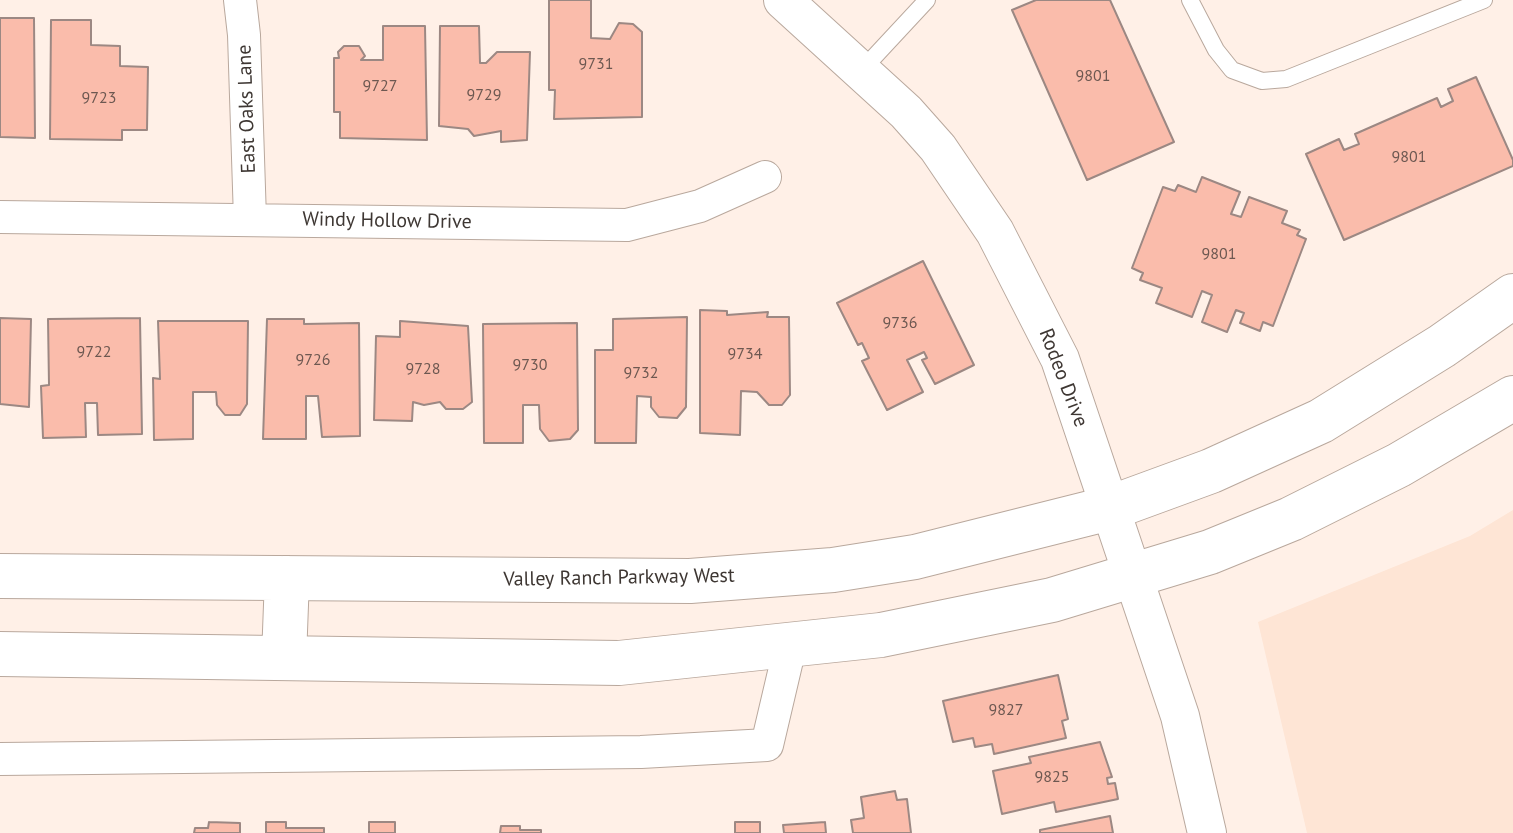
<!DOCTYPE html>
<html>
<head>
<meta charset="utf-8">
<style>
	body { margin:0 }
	canvas { display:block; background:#fff0e7 }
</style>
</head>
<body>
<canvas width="1513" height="833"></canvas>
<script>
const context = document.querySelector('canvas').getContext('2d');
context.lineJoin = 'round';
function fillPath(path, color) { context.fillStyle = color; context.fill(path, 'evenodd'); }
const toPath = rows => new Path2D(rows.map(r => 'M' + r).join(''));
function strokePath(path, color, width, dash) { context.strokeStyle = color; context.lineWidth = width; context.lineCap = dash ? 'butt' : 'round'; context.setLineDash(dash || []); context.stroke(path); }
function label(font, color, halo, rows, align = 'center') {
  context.font = font + ' "PT Sans",sans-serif'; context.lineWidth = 6; context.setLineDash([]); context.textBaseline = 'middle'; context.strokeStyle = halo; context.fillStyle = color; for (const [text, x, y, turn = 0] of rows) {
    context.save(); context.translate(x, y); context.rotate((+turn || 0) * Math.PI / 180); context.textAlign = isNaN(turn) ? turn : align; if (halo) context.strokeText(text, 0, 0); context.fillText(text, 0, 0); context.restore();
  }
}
fillPath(toPath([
	[1513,510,1513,833,1307,833,1258,622,1470,536]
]), '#fee5d5');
const building = toPath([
	[549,0,591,0,591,38,610,39,619,23,633,24,642,32,642,117,554,119,555,90,549,90,549,0],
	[1036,0,1110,0,1174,142,1087,180,1012,10,1036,0],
	[0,18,34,18,35,138,0,137,0,18],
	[51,20,91,20,91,45,120,46,120,66,148,67,147,130,122,130,122,140,50,139,51,20],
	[383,26,425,26,427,140,340,138,340,112,334,112,334,58,339,58,338,52,344,46,359,46,365,56,361,60,383,60,383,26],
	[440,26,479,26,480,63,486,63,497,52,530,52,527,140,501,142,501,131,474,136,468,129,439,126,440,26],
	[1476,77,1513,160,1513,166,1344,240,1306,154,1339,139,1344,150,1359,144,1355,134,1437,98,1441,107,1453,101,1448,89,1476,77],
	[1202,177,1240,192,1231,214,1241,217,1249,197,1287,211,1282,223,1300,230,1297,235,1306,239,1273,326,1263,322,1260,331,1240,323,1244,313,1236,310,1227,332,1202,322,1212,295,1202,291,1192,317,1156,303,1162,288,1140,280,1143,273,1132,268,1163,187,1175,191,1178,185,1196,192,1202,177],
	[923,261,974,365,935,384,922,360,927,358,924,352,907,360,923,392,887,410,862,361,869,358,862,343,858,345,837,303,923,261],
	[700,310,727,311,727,315,768,312,767,317,789,317,790,395,782,405,769,405,757,392,741,391,740,435,700,433,700,310],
	[687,317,686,407,677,418,659,417,651,407,651,397,637,396,636,443,595,443,595,350,613,350,613,319,687,317],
	[0,318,31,319,29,407,0,404,0,318],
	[140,318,142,434,98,435,97,403,85,403,86,437,43,438,41,386,49,385,48,319,140,318],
	[267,319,304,319,304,324,359,323,360,436,322,437,318,396,306,396,306,439,263,439,267,319],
	[158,321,248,321,247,404,240,415,225,415,217,405,216,392,193,392,193,439,154,440,153,378,160,379,158,321],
	[400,321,468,326,472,402,463,409,446,409,440,402,424,405,413,402,412,421,374,420,376,336,400,337,400,321],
	[577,323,578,430,570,439,549,441,540,429,539,405,523,405,523,443,484,443,483,324,577,323],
	[1058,675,1068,719,1062,721,1066,738,994,754,992,744,975,747,973,738,953,742,943,701,1058,675],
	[1100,742,1112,777,1107,778,1108,784,1115,783,1118,799,1056,812,1054,802,1002,814,993,771,1031,763,1029,757,1100,742],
	[895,791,897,800,907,799,911,833,853,833,851,820,864,818,861,797,895,791],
	[1110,816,1113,833,1040,833,1040,830,1110,816],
	[209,822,240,823,240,833,194,833,195,828,208,828,209,822],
	[266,822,286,822,286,828,324,828,324,833,266,833,266,822],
	[369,822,395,822,395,833,369,833,369,822],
	[735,822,760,822,760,833,735,833,735,822],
	[825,822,826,833,784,833,783,825,825,822],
	[501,826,520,826,520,830,541,830,541,833,500,833,501,826]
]);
fillPath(building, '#fabcab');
strokePath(building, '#9c8883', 2);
const service = toPath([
	[1190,0,1216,50,1232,70,1262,81,1286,79,1484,0],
	[861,71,927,0]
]);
const minor = toPath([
	[240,0,244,35,250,219],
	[0,217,627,225,700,206,765,177],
	[0,759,641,752,767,745,790,647]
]);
const tertiary = toPath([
	[783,0,906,112,938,148,995,232,1060,359,1180,716,1207,833]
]);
const secondary = toPath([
	[0,576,690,581,833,570,915,557,1110,508,1211,471,1321,421,1442,346,1513,296],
	[0,654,619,663,881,635,1052,600,1210,552,1291,519,1399,465,1513,398],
	[284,658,287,578]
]);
strokePath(service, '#b9a89d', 18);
strokePath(minor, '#b9a89d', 34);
strokePath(tertiary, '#b9a89d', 40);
strokePath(secondary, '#b9a89d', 46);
strokePath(service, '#fff', 16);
strokePath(minor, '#fff', 32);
strokePath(tertiary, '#fff', 38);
strokePath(secondary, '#fff', 44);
label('16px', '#6d5851', null, [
	["9731",596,64],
	["9801",1093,76],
	["9727",380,86],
	["9729",484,95],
	["9723",99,98],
	["9801",1409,157],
	["9801",1219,254],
	["9736",900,323],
	["9722",94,352],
	["9734",745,354],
	["9726",313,360],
	["9730",530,365],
	["9728",423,369],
	["9732",641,373],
	["9827",1006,710],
	["9825",1052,777]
]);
label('20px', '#3e3733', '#fff', [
	["East Oaks Lane",247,109,-92],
	["Windy Hollow Drive",387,221,1],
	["Rodeo Drive",1063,378,69],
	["Valley Ranch Parkway West",619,578,-1]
]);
</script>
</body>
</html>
